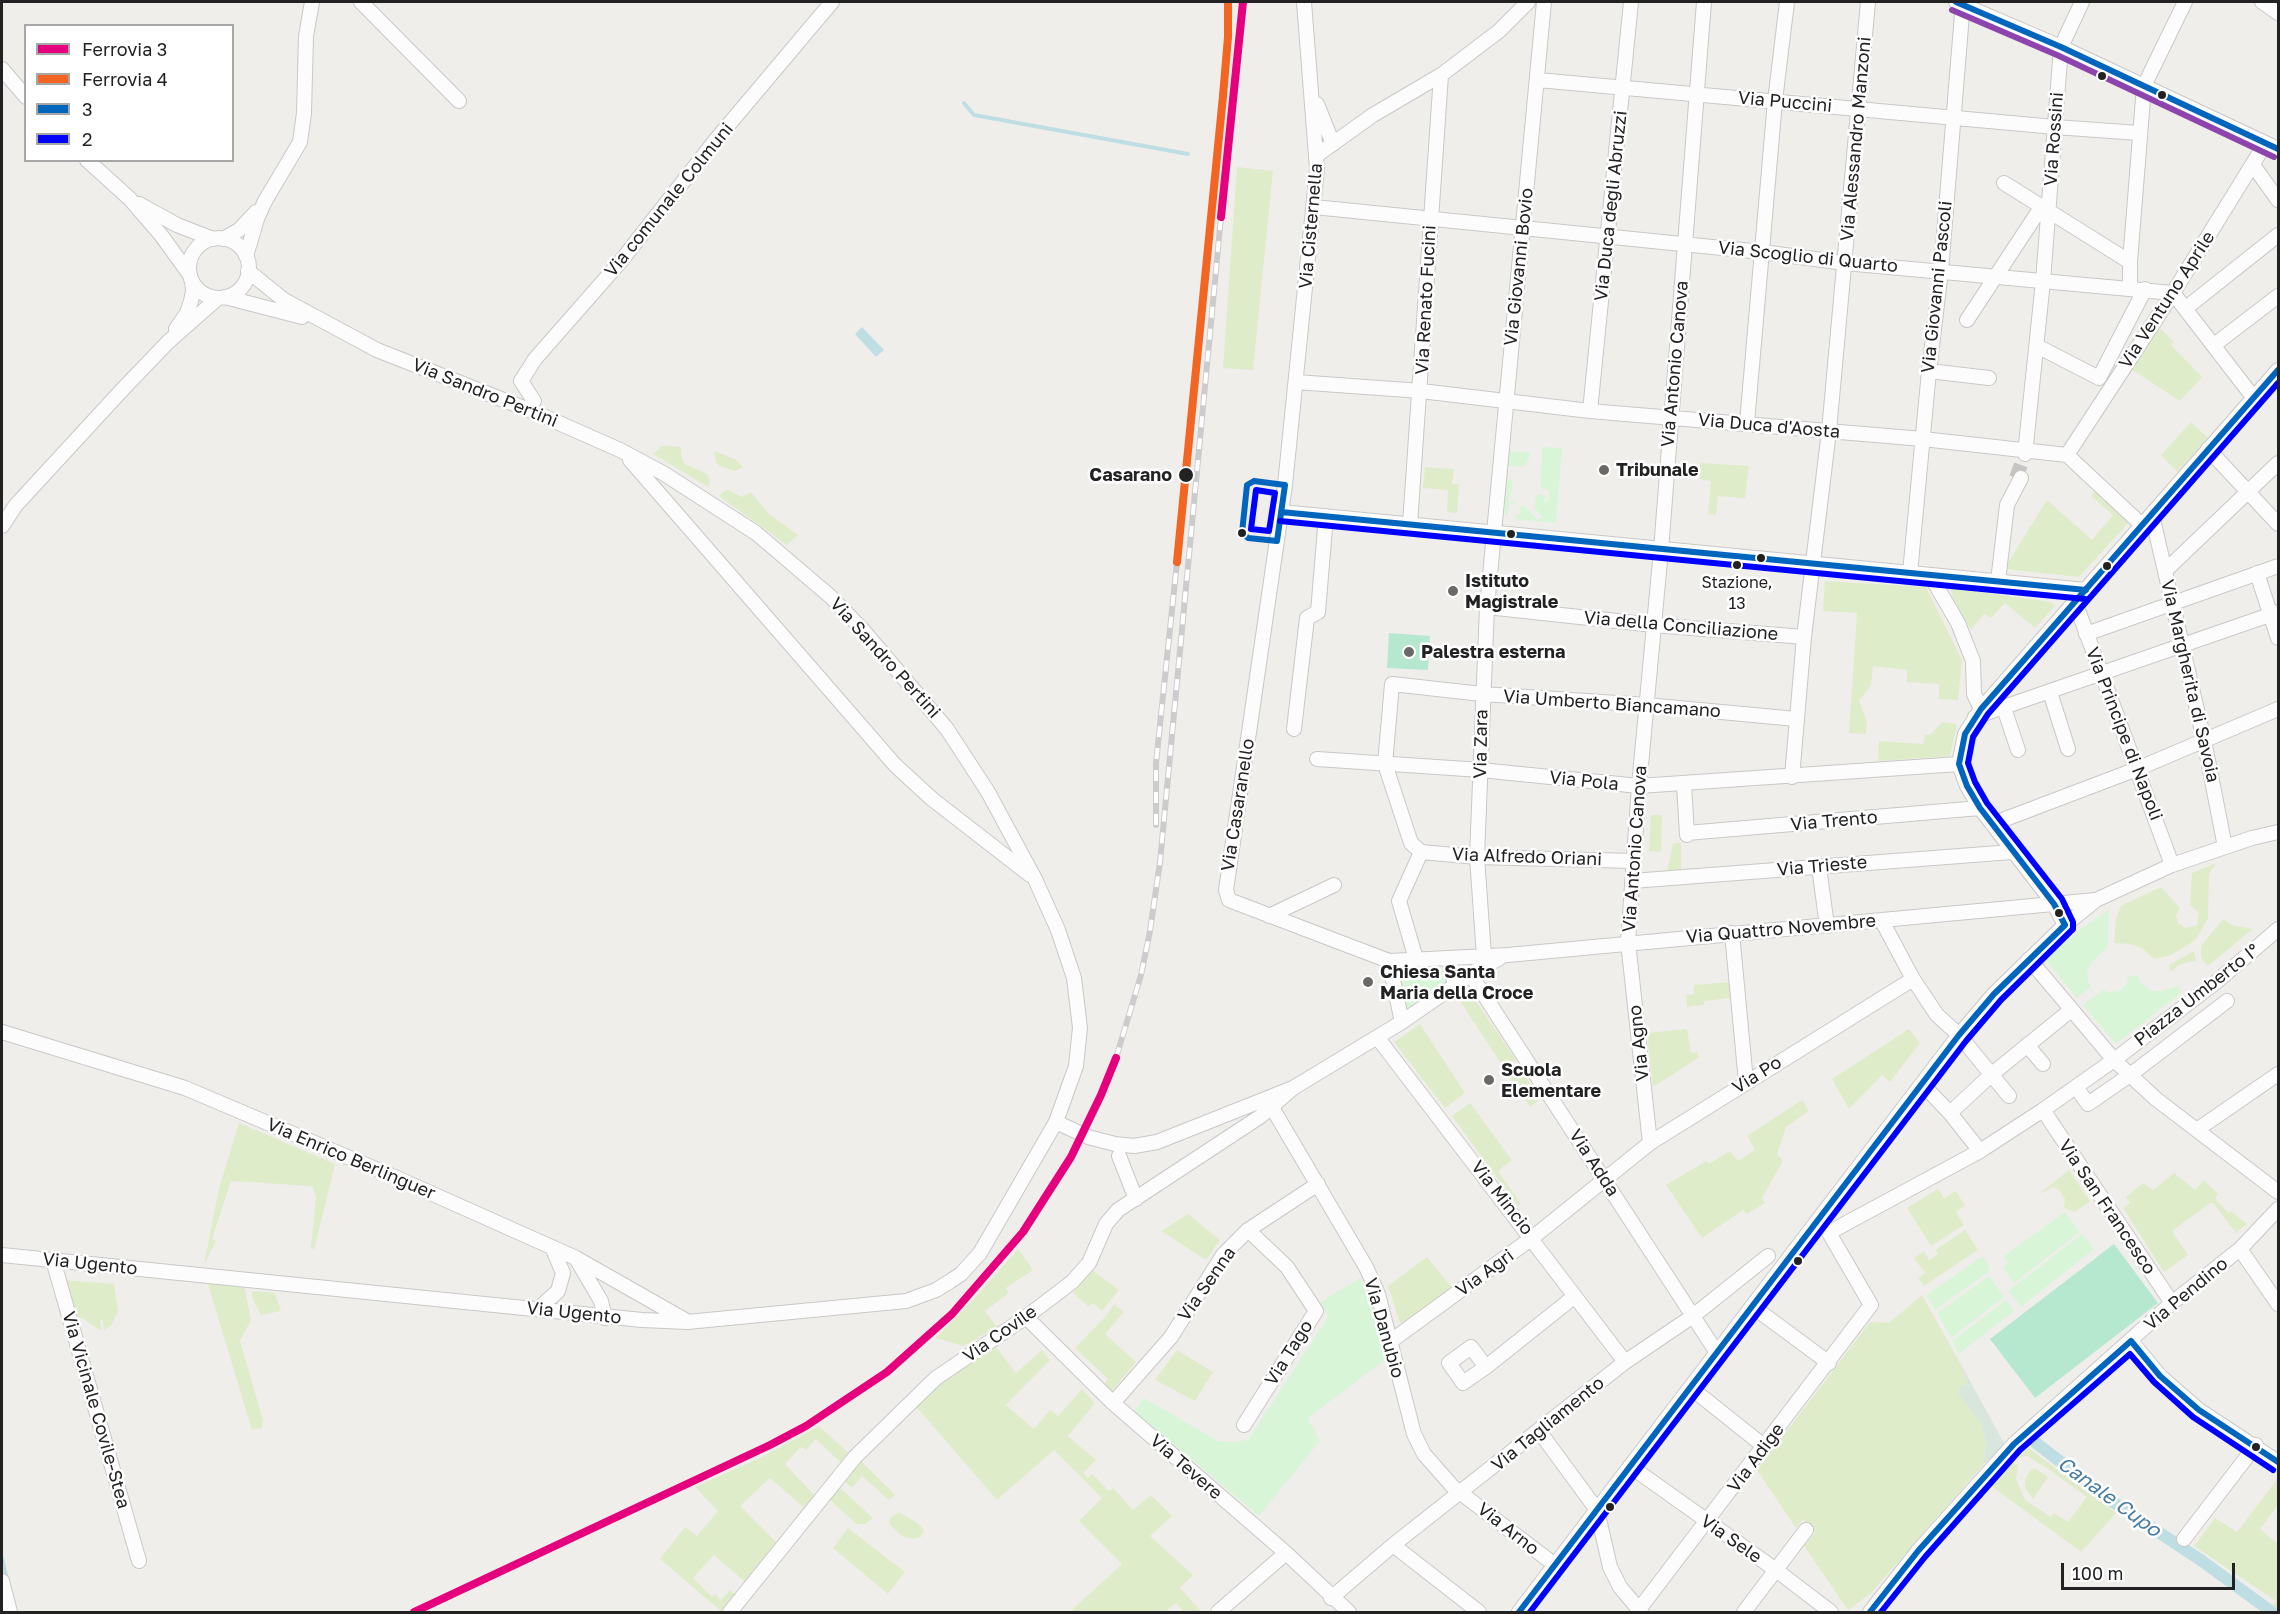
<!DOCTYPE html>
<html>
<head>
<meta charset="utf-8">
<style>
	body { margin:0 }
	#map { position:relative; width:2280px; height:1614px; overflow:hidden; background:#f0eeeb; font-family:"Golos Text",sans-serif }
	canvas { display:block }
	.frame { position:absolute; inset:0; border:3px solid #222; pointer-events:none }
	.legend { position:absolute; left:24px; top:24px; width:210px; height:138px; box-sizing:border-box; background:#fff; border:2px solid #a7a7a7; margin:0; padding:8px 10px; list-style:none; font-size:18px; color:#222 }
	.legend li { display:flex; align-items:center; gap:12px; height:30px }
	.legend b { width:30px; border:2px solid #a7a7a7 }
	.scale { position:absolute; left:2061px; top:1563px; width:174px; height:27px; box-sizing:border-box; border:3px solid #222; border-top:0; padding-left:8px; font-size:18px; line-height:21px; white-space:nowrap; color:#222; -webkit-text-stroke:4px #fff; paint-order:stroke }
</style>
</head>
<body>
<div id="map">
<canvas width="2280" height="1614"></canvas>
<div class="frame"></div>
<ul class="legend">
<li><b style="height:8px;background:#e5007d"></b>Ferrovia 3</li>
<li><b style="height:8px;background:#f26522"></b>Ferrovia 4</li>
<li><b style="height:8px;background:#0065bd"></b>3</li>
<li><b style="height:8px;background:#00f"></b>2</li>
</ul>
<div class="scale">100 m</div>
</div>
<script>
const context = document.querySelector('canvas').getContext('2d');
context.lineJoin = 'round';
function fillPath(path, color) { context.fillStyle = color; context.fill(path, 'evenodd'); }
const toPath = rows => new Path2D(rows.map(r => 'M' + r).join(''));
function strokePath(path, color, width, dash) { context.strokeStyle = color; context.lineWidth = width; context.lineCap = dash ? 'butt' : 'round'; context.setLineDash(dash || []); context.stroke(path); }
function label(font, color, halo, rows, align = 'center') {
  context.font = font + ' "Golos Text",sans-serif'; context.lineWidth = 5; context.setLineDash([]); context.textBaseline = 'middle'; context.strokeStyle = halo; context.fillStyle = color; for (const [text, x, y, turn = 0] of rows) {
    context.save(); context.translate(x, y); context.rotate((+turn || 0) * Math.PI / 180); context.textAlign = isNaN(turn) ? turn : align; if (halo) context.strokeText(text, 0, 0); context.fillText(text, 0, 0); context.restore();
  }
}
fillPath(toPath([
	[1237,167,1273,171,1253,370,1223,368],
	[2158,326,2174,342,2171,345,2202,377,2180,401,2131,369],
	[2191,422,2208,438,2177,472,2161,455],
	[662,446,681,447,681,456,685,464,707,474,710,480,708,487,653,454],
	[714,451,735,459,743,467,735,471,720,466,716,462],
	[1700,463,1749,466,1745,498,1718,496,1716,515,1708,514,1711,481,1699,479,1700,474,1696,474,1697,467,1700,467],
	[1425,467,1454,469,1452,484,1459,484,1457,513,1447,512,1448,490,1423,488],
	[729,490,742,497,751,492,769,514,798,535,787,545,719,496,724,491],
	[2096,491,2129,522,2079,577,2004,569,2047,500,2092,540,2113,515,2091,496],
	[1825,581,1926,587,1962,660,1958,700,1939,699,1939,684,1907,682,1907,670,1873,666,1871,685,1859,701,1867,722,1866,734,1849,733,1857,613,1823,611],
	[1950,588,2051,602,2055,606,2035,628,2005,603,1991,618,1984,614,1971,630,1954,600],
	[1942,722,1957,724,1950,756,1878,761,1879,741,1923,744,1925,735,1931,734],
	[1651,815,1662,815,1661,852,1649,851],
	[1681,842,1681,871,1667,871,1673,844],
	[2216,863,2209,874,2208,918,2197,938,2188,945,2171,955,2154,959,2142,948,2129,944,2114,943,2116,919,2121,906,2161,887,2180,908,2176,915,2178,923,2185,928,2197,925,2199,913,2190,905,2192,873],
	[2223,919,2232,925,2253,929,2208,966,2201,958,2201,946],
	[2194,951,2196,961,2180,964,2171,972,2169,965],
	[1729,982,1731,998,1704,1001,1704,1005,1687,1007,1686,995,1694,994,1694,985],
	[1469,991,1516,1060,1504,1068,1458,998],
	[1420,1024,1465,1093,1445,1108,1394,1042],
	[1687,1029,1691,1053,1698,1052,1698,1058,1653,1087,1647,1033],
	[1909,1029,1920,1043,1890,1082,1882,1075,1849,1109,1832,1079],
	[1520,1068,1540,1099,1530,1107,1509,1076],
	[1802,1100,1809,1111,1786,1127,1777,1154,1783,1161,1762,1198,1765,1203,1747,1214,1743,1210,1702,1238,1666,1185,1706,1161,1709,1164,1730,1151,1738,1161,1755,1150,1747,1136],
	[1470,1103,1512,1160,1498,1171,1521,1204,1518,1206,1452,1116],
	[239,1123,335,1164,314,1250,311,1248,316,1197,312,1186,231,1181,212,1239,216,1241,204,1265,219,1188],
	[2069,1170,2090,1201,2075,1212,2064,1208,2065,1199,2059,1190,2054,1187,2039,1194],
	[2174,1173,2195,1190,2204,1180,2218,1194,2215,1199,2229,1213,2231,1211,2247,1224,2236,1233,2213,1203,2210,1203,2172,1231,2188,1255,2164,1272,2123,1208,2130,1203,2126,1197,2143,1183,2153,1190],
	[1938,1189,1944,1198,1956,1191,1965,1206,1956,1212,1964,1225,1931,1246,1907,1208],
	[1188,1214,1220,1240,1206,1260,1161,1231],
	[1965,1230,1978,1250,1924,1286,1918,1278,1925,1273,1914,1258,1924,1251,1929,1260,1938,1254,1935,1250],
	[1018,1249,1033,1270,1006,1288,1009,1293,985,1311,997,1327,964,1346,935,1338,972,1301],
	[1427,1257,1452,1288,1407,1321,1400,1323,1388,1286],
	[1091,1269,1119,1290,1102,1311,1093,1303,1089,1307,1073,1293],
	[63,1280,114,1284,118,1311,111,1326,104,1330,103,1320,100,1321,102,1330,98,1329,82,1318,73,1319],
	[207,1281,244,1285,251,1320,240,1341,263,1420,262,1428,252,1430],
	[252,1291,275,1293,281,1311,261,1315,252,1298],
	[1922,1295,1958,1359,1968,1384,1961,1387,1966,1404,1972,1409,1981,1423,1986,1442,1983,1465,1870,1594,1848,1610,1804,1546,1815,1533,1803,1519,1796,1528,1757,1470,1870,1322,1889,1323],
	[1114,1304,1124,1312,1105,1334,1136,1362,1112,1391,1104,1384,1108,1379,1075,1348,1105,1317],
	[996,1347,1016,1373,1042,1350,1050,1360,1006,1405,1034,1429,1050,1410,1058,1416,1082,1389,1095,1403,1068,1436,1096,1460,1083,1473,1088,1478,1092,1474,1109,1491,1113,1488,1133,1510,1151,1495,1172,1516,1150,1536,1193,1575,1180,1588,1202,1612,1184,1612,1176,1603,1165,1612,1075,1612,1072,1610,1122,1564,1079,1521,1102,1498,1054,1450,997,1500,914,1404,954,1370],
	[1177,1350,1213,1372,1195,1401,1155,1380],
	[819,1426,851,1455,841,1463,816,1439,806,1450,801,1447,785,1464,816,1497,783,1535,803,1507,770,1478,740,1506,778,1544,746,1583,714,1555,693,1578,712,1597,715,1594,721,1600,730,1590,736,1595,722,1612,660,1559,685,1527,697,1536,718,1511,695,1487,760,1458],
	[2023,1444,2116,1513,2081,1552,1990,1485,2009,1461,2018,1465,2016,1479,2025,1500,2051,1517,2054,1513,2068,1522,2087,1497,2047,1468,2027,1456,2019,1458,2016,1452],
	[861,1461,895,1495,889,1500,862,1476,852,1488,844,1481],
	[2035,1468,2048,1477,2033,1499,2025,1488,2025,1479,2030,1471],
	[2278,1478,2278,1505,2260,1529,2278,1544,2278,1612,2268,1612,2276,1601,2194,1546,2215,1518,2237,1532],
	[839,1487,873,1518,865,1524,856,1524,829,1499],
	[899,1512,916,1522,924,1530,921,1537,913,1539,902,1536,892,1527,889,1523,891,1517],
	[848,1528,905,1572,888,1594,833,1548]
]), '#dfecca');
fillPath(toPath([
	[1958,1359,2005,1445,1983,1465,1986,1442,1981,1423,1958,1393,1961,1386,1968,1384]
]), '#d8e6dd');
fillPath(toPath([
	[1543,447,1562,448,1556,523,1513,519,1520,513,1520,507,1524,505,1537,519,1543,518,1534,507,1536,497,1540,494,1546,496,1543,503,1549,500,1549,491,1540,487],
	[1505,452,1529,452,1530,455,1526,465,1520,467,1505,465],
	[1503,479,1513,480,1510,499,1507,503,1512,501,1517,502,1509,505,1508,516,1505,515,1505,505,1501,503],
	[2109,910,2108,946,2090,964,2087,973,2088,981,2091,987,2077,998,2045,959,2082,928],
	[1443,965,1447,982,1445,985,1411,1007,1406,1008,1399,975,1402,970,1405,968],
	[2137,975,2140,983,2152,991,2160,991,2179,986,2181,993,2116,1044,2083,1005,2103,990,2109,992,2120,991,2127,983,2128,976],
	[2065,1212,2080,1232,2014,1283,2003,1268,2008,1264,2004,1256],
	[2082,1234,2094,1249,2021,1307,2008,1291],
	[1983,1256,1991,1270,1935,1310,1926,1295],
	[1989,1276,2004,1297,1951,1338,1937,1313],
	[1360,1278,1375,1319,1386,1359,1308,1418,1320,1441,1259,1516,1134,1411,1144,1398,1218,1441,1231,1442,1248,1440,1328,1317,1321,1302],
	[2006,1300,2014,1311,1959,1354,1952,1341]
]), '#d9f5d8');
fillPath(toPath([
	[1389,633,1430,636,1428,670,1387,668],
	[2114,1244,2158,1303,2035,1398,1990,1339]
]), '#b6e7cf');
fillPath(toPath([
	[862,327,884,350,876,357,855,334]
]), '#bedee3');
strokePath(toPath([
	[964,103,974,115,1188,154],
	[2,1558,7,1580]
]), '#bedee3', 4);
strokePath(toPath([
	[2036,1443,2110,1500,2202,1561,2272,1612]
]), '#bedee3', 12);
strokePath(toPath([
	[2016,478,2025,454]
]), '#c7c5c3', 14, [14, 7]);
const minor = toPath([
	[361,2,459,101],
	[1304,2,1317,169,1285,485,1226,890,1229,900,1389,961,1508,955,2096,900],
	[1956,2,2061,47,2278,149],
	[2262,2,2278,13],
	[2,69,26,97],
	[1538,80,2055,127,2139,133],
	[1317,104,1333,144],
	[1317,155,1373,115,1441,75,1499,31,1528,2],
	[87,160,130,199,161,235,190,275],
	[2253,165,2278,200],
	[2004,183,2130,262],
	[139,204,177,225,213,239],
	[1314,207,1762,252,1845,263,2173,293,2253,397],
	'189 268a30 30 0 1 1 60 0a30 30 0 1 1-60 0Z',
	[223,239,239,230,256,212],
	[246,256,257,219,265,201,300,142,304,113,306,36,312,2],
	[2130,288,2130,262,2144,86,2185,2],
	[225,297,302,317],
	[2186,308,2278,235],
	[1967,320,2042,206],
	[176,329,187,313,191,301,193,291,192,281],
	[2214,345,2278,296],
	[2037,346,2099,378,2145,289],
	[1929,371,1989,378],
	[1296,382,1421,391,1590,411,1923,439,2067,455,2143,526],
	[534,401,521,381,535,359,621,261,714,142,832,2],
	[1590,411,1631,2],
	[1747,423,1775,101,1787,2],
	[2208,449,2278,524],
	[2025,454,2043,281,2061,47,2082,2],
	[2067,455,2173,293,2265,144],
	[630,460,895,765,932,799,1030,875],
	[1281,512,2086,590],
	[2152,515,2204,740,2225,847],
	[1410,524,1441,75],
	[2,526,16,505,122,390,168,342,218,298],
	[2165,571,2278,463],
	[1910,573,1929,371,1941,271,1963,2],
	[2257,573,2278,638],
	[1930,575,1958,623,1973,661,1974,694,1981,709],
	[1998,581,2007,505,2021,478],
	[2075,602,2172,865],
	[1487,607,1654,625,1804,637],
	[2086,634,2278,566],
	[2050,692,2068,749],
	[2004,708,2018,750],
	[1975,717,2278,612],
	[1294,729,1307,618,1318,612,1326,516],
	[1317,759,1481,770,1639,786,1959,764],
	[1792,777,1804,637,1829,431,1868,2],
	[1684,784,1687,835],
	[1992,824,2137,769,2278,709],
	[1687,833,1980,808],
	[1421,852,1477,857,1634,861],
	[1819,867,1827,926],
	[1632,881,2012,852],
	[1269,916,1334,885],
	[1882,921,1913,979,1937,1015,1959,1035,2009,1096],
	[2065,925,2054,904,1980,808,1967,786,1959,764,1965,734,1981,709,2278,370],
	[1732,933,1746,1082],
	[1484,956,1477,857,1487,607,1544,2],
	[1449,958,1455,986],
	[1416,959,1399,901,1421,852,1411,843,1385,764,1392,684,1482,694,1647,705,1796,719],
	[2029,959,2114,1060,2130,1075,2227,1001],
	[1389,961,1402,1022],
	[1471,975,1717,1353],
	[2,1032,185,1088,397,1178,576,1258,685,1320],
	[1377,1037,1625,1362],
	[2027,1045,2043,1064],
	[1922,1084,1950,1113,1980,1151],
	[2076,1087,2088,1104,2130,1075,2156,1099,2278,1192],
	[1267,1099,1366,1267,1378,1294,1414,1434,1424,1454,1453,1487,1555,1565],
	[2043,1110,2172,1303],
	[1950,1113,1992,1074,2071,1010],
	[1056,1122,1088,1137,1115,1144,1134,1146,1157,1142,1293,1088,1402,1022,1477,970,1500,958],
	[2198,1129,2278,1074],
	[1650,1143,1628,942,1639,786,1661,550,1704,2],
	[1119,1156,1136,1199],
	[1830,1232,1980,1151,2043,1110,2114,1060,2215,983,2278,929],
	[2240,1249,2278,1304],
	[2,1255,642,1320,687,1322,906,1301,936,1290,949,1282,961,1274,980,1253,1056,1122,1076,1066,1080,1028,1074,978,1058,930,1035,879,988,792,947,729,862,629,831,597,756,533,663,473,620,450,534,412,377,350,284,300,248,271],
	[53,1260,139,1561],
	[577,1260,601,1301,605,1318],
	[1752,1306,1829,1363],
	[538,1309,558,1291,563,1273,552,1247],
	[1026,1317,1113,1403,1286,1553,1349,1612],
	[1391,1341,1532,1238,1650,1143,1913,979],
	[2131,1341,2160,1376,2199,1410,2278,1462],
	[1471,1347,1486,1367,1463,1383,1449,1363,1471,1347],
	[1486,1367,1575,1296],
	[1691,1388,1765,1447],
	[1113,1403,1171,1337,1223,1255,1248,1230,1318,1184],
	[1244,1425,1316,1311,1287,1267,1248,1230],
	[1539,1431,1597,1510,1610,1567,1620,1587,1641,1612],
	[1630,1466,1776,1570,1831,1612],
	[2184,1539,2256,1445],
	[1393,1545,1479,1612],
	[2,1581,10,1612],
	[1331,1598,1393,1545,1625,1362,1693,1316,1768,1256],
	[730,1612,855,1457,936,1378,1026,1317,1072,1282,1089,1263,1106,1224,1118,1210,1261,1116,1293,1088],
	[1218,1612,1286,1553],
	[1519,1612,1959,1035,1994,994,2065,925,2096,900,2172,865,2252,838,2278,832],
	[1637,1612,1871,1305,1825,1226],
	[1744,1612,1806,1530],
	[1870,1612,1918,1551,2014,1444,2172,1303,2240,1249,2278,1209]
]);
strokePath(minor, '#c9c8c7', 16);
strokePath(minor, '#fdfcfc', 14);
const rail = toPath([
	[1156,825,1156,763,1177,562],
	[1116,1058,1141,975,1150,931,1160,862,1221,217]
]);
strokePath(rail, '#ccc', 6);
strokePath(rail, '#fff', 4, [11]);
strokePath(toPath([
	[1956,2,2061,47,2278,149],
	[1254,481,1285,485,1277,541,1248,538,1242,533,1247,485,1254,481],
	[1281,512,2086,590],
	[1519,1612,1959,1035,1994,994,2065,925,2054,904,1980,808,1967,786,1959,764,1965,734,1981,709,2278,370],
	[1870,1612,1918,1551,2014,1444,2131,1341,2160,1376,2199,1410,2278,1462]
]), '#0065bd', 6);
strokePath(toPath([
	[1256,490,1275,493,1269,531,1251,529,1256,490],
	[1280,521,2085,599],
	[1530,1612,1966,1041,2001,1000,2073,929,2073,922,2062,899,1987,803,1975,782,1968,763,1973,737,1988,714,2278,383],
	[1881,1612,1925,1557,2020,1450,2130,1354,2154,1382,2193,1417,2273,1470]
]), '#00f', 6);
strokePath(toPath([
	[1952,10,2057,55,2274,157]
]), '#8e44ad', 6);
strokePath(toPath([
	[1221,217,1243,2],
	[414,1612,770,1445,806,1426,887,1372,952,1314,1023,1232,1071,1157,1101,1095,1116,1058]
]), '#e5007d', 8);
strokePath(toPath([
	[1177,562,1223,96,1228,37,1228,2]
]), '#f26522', 8);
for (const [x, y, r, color] of [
	[2102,76,5,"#222"],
	[2162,95,5,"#222"],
	[1604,470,6,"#6a6968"],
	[1186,475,8,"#222"],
	[1242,533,5,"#222"],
	[1511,534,5,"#222"],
	[1761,558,5,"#222"],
	[1737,565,5,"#222"],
	[2107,566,5,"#222"],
	[1453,591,6,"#6a6968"],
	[1409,652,6,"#6a6968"],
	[2059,913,5,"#222"],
	[1368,982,6,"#6a6968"],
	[1489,1080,6,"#6a6968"],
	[1798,1261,5,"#222"],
	[2256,1447,5,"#222"],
	[1610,1507,5,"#222"]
]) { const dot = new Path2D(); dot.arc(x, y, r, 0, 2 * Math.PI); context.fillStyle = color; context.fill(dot); strokePath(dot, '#fff', 2); }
label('16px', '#222', '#fff', [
	["Stazione,",1737,583],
	["13",1737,604]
]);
label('18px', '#222', '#fff', [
	["Via Puccini",1785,102,5],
	["Via Alessandro Manzoni",1856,139,-85],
	["Via Rossini",2054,139,-86],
	["Via comunale Colmuni",669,200,-51],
	["Via Duca degli Abruzzi",1611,206,-84],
	["Via Cisternella",1311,226,-85],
	["Via Scoglio di Quarto",1808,257,6],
	["Via Giovanni Bovio",1519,267,-84],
	["Via Giovanni Pascoli",1937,287,-84],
	["Via Renato Fucini",1426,300,-87],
	["Via Ventuno Aprile",2167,300,-57],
	["Via Antonio Canova",1675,364,-85],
	["Via Sandro Pertini",485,393,22],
	["Via Duca d'Aosta",1769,426,5],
	["Via della Conciliazione",1681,626,5],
	["Via Sandro Pertini",885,658,48],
	["Via Margherita di Savoia",2190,681,77],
	["Via Umberto Biancamano",1612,704,4],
	["Via Principe di Napoli",2124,734,69],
	["Via Zara",1481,744,-89],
	["Via Pola",1584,781,6],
	["Via Casaranello",1238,805,-81],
	["Via Trento",1834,821,-5],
	["Via Antonio Canova",1635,849,-86],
	["Via Alfredo Oriani",1527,857,2],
	["Via Trieste",1822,866,-5],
	["Via Quattro Novembre",1781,929,-5],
	["Piazza Umberto I°",2197,995,-38],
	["Via Agno",1639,1043,-96],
	["Via Po",1757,1075,-32],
	["Via Enrico Berlinguer",351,1159,23],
	["Via Adda",1594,1163,57],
	["Via Mincio",1502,1198,52],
	["Via San Francesco",2107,1207,56],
	["Via Ugento",90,1264,6],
	["Via Agri",1485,1273,-36],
	["Via Senna",1207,1284,-55],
	["Via Pendino",2186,1294,-40],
	["Via Ugento",574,1313,6],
	["Via Danubio",1384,1328,74],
	["Via Covile",1000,1334,-35],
	["Via Tago",1289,1353,-58],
	["Via Vicinale Covile-Stea",96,1410,74],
	["Via Tagliamento",1548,1424,-39],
	["Via Adige",1756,1458,-53],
	["Via Tevere",1186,1467,41],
	["Via Arno",1508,1529,38],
	["Via Sele",1731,1539,35]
]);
label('bold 18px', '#222', '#fff', [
	["Tribunale",1616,470],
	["Istituto",1465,581],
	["Magistrale",1465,602],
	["Palestra esterna",1421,652],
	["Chiesa Santa",1380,972],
	["Maria della Croce",1380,993],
	["Scuola",1501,1070],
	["Elementare",1501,1091]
], 'left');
label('bold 18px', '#222', '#fff', [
	["Casarano",1172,475]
], 'right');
label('italic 20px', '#467ba4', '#fff', [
	["Canale Cupo",2109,1497,36]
]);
</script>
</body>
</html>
